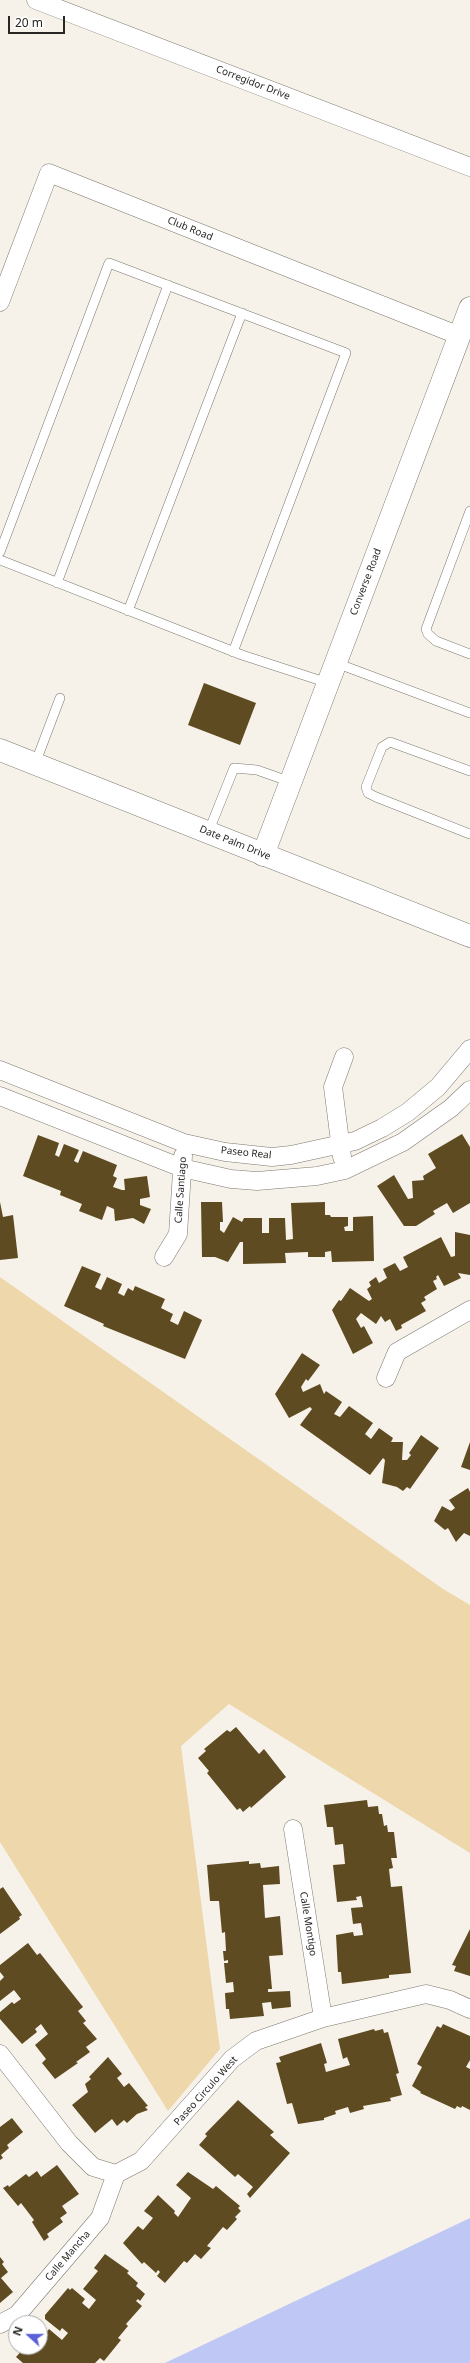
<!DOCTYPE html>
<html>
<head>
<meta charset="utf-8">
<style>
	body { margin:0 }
	#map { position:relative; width:470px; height:2363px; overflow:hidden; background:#f7f2e9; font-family:"Noto Sans",sans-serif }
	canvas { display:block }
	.north { position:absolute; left:8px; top:2315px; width:40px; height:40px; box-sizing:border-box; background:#fff; border:1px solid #a9a9a7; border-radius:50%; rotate:291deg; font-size:11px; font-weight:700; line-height:16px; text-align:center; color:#292724 }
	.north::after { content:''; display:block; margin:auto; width:14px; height:18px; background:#5c60d8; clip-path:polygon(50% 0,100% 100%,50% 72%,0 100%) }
	.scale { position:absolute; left:8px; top:16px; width:57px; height:18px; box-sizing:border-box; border:2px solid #292724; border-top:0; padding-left:5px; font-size:12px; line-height:14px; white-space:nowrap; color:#292724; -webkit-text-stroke:3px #fff; paint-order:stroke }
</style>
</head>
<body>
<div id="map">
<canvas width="470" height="2363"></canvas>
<div class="north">N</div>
<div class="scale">20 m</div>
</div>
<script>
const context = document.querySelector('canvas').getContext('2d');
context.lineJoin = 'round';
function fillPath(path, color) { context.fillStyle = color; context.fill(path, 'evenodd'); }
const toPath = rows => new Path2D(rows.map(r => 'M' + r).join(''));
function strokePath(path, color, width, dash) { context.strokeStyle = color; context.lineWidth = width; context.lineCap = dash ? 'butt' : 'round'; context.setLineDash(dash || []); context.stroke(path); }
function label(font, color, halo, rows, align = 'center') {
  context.font = font + ' "Noto Sans",sans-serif'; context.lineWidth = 4; context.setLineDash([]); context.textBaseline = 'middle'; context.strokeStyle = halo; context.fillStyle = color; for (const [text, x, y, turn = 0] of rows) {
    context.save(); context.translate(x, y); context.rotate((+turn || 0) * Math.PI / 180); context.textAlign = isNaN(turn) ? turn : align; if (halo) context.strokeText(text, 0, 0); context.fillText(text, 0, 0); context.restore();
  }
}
fillPath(toPath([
	[0,1277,443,1589,470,1605,470,1853,229,1704,181,1746,220,2049,168,2111,0,1842]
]), '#edd7ab');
fillPath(toPath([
	[470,2218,470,2363,165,2363]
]), '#bfc7f5');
fillPath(toPath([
	[204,683,256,703,240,745,188,725],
	[462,1134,470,1147,470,1203,453,1213,447,1203,433,1211,435,1214,416,1226,404,1226,377,1186,394,1175,408,1199,413,1198,412,1181,424,1180,423,1176,436,1168,428,1154],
	[38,1135,59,1143,55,1155,59,1157,64,1144,79,1150,74,1161,78,1163,83,1151,117,1165,113,1176,117,1178,113,1187,122,1190,125,1190,124,1179,147,1176,150,1197,140,1199,140,1205,151,1209,144,1224,133,1218,115,1221,114,1209,107,1206,102,1220,79,1211,82,1204,60,1195,61,1191,23,1176],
	[0,1202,3,1217,13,1215,18,1258,0,1260],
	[201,1202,222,1202,223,1222,220,1222,220,1230,224,1233,233,1217,242,1222,244,1218,262,1218,262,1233,269,1233,269,1218,285,1218,286,1240,293,1239,291,1203,325,1202,325,1215,330,1215,331,1217,348,1217,348,1226,344,1227,345,1231,353,1231,353,1217,373,1216,374,1261,332,1262,331,1251,325,1252,325,1257,308,1257,308,1252,285,1253,286,1263,243,1264,243,1242,240,1242,228,1262,215,1257,202,1257],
	[455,1232,470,1235,470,1275,458,1273,461,1278,444,1286,438,1275,436,1277,437,1279,433,1281,437,1289,424,1297,426,1300,421,1303,426,1311,401,1325,402,1328,396,1331,390,1319,385,1322,381,1316,376,1324,361,1313,356,1319,361,1328,364,1326,373,1343,353,1354,332,1310,339,1300,341,1301,350,1288,369,1301,372,1299,367,1289,371,1286,369,1282,376,1277,379,1283,387,1278,383,1269,395,1263,400,1271,408,1267,403,1257,441,1237,451,1257,455,1256],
	[82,1266,101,1274,95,1287,101,1290,107,1277,122,1284,118,1293,124,1296,128,1288,133,1291,135,1286,165,1299,161,1308,173,1314,170,1321,178,1325,184,1311,202,1320,185,1359,103,1326,104,1324,64,1306],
	[302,1353,320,1365,308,1381,306,1379,301,1387,303,1392,320,1384,324,1394,326,1391,342,1402,334,1414,340,1417,349,1406,373,1423,365,1434,371,1439,379,1428,393,1438,391,1442,403,1442,402,1460,407,1460,411,1455,409,1453,421,1435,439,1448,410,1489,407,1487,403,1491,397,1487,382,1483,385,1460,383,1458,370,1475,300,1425,312,1409,310,1407,289,1418,275,1394],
	[470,1442,470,1470,461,1467],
	[468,1488,470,1492,470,1536,464,1533,456,1542,448,1528,445,1530,434,1521,442,1506,451,1511,455,1508,449,1500],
	[236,1727,259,1754,264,1749,286,1777,251,1808,250,1806,243,1812,240,1808,237,1810,207,1773,209,1771,198,1758,206,1751,204,1749,227,1730,230,1732],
	[367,1800,368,1807,378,1806,379,1814,382,1814,384,1826,387,1825,388,1832,394,1832,397,1858,391,1858,393,1868,389,1869,391,1887,402,1886,411,1973,389,1975,389,1978,342,1984,341,1972,338,1972,336,1935,353,1932,354,1936,363,1935,361,1923,353,1924,351,1908,363,1907,361,1896,356,1897,357,1900,337,1902,333,1865,345,1864,343,1844,335,1845,333,1827,327,1827,324,1805],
	[249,1861,249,1864,260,1863,261,1868,279,1866,280,1884,263,1885,265,1918,280,1916,283,1955,269,1956,272,1989,268,1989,268,1992,290,1991,291,2007,272,2009,271,2002,262,2003,264,2016,230,2019,229,2009,226,2009,225,1993,234,1992,233,1982,226,1983,224,1963,228,1963,228,1960,224,1961,223,1951,226,1951,225,1932,222,1933,219,1901,210,1901,207,1865],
	[3,1887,22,1915,19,1917,20,1919,0,1934,0,1889],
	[470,1929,470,1976,454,1971,456,1966,452,1965],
	[28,1943,37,1955,40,1953,83,2007,78,2011,86,2021,83,2023,97,2039,86,2047,90,2052,76,2062,78,2063,55,2079,42,2063,46,2059,35,2045,48,2034,41,2024,35,2029,37,2032,22,2044,0,2019,0,2012,12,2002,14,2004,21,1999,14,1990,0,2001,0,1981,4,1977,0,1972,0,1965],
	[443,2024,470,2036,470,2060,466,2067,470,2069,470,2110,462,2106,461,2108,457,2106,455,2109,420,2093,421,2092,412,2086,422,2067,417,2064,437,2026,441,2028],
	[374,2029,375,2031,383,2029,384,2033,388,2032,399,2073,396,2074,402,2095,390,2098,391,2101,363,2106,364,2109,350,2113,348,2107,335,2111,336,2114,324,2118,324,2120,298,2124,292,2103,287,2104,276,2063,281,2062,279,2057,321,2043,327,2063,324,2064,326,2072,350,2065,347,2057,343,2059,338,2039],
	[108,2057,122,2074,117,2078,124,2087,129,2083,148,2106,145,2107,148,2110,137,2114,127,2123,124,2120,117,2126,112,2119,95,2133,72,2105,88,2092,85,2084,91,2079,89,2077],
	[238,2100,274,2132,270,2135,290,2153,250,2198,247,2194,253,2187,238,2174,235,2177,199,2145,207,2136,205,2134],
	[12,2118,23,2132,7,2145,9,2148,1,2155,3,2158,0,2160,0,2127],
	[57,2165,79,2194,62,2206,67,2213,60,2218,63,2222,47,2234,49,2237,44,2241,32,2222,34,2220,21,2203,18,2206,3,2188,8,2185,9,2187,26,2174,29,2177,37,2171,41,2177],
	[188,2172,213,2189,216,2186,240,2206,238,2208,241,2211,235,2217,237,2219,227,2230,223,2227,207,2246,211,2248,201,2259,195,2254,187,2263,184,2261,165,2283,157,2276,160,2272,158,2270,156,2273,144,2262,142,2264,123,2243,138,2226,143,2230,153,2218,144,2211,158,2195,175,2211,174,2213,178,2217,191,2198,176,2185],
	[105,2254,129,2271,127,2273,138,2283,136,2286,145,2294,140,2301,138,2299,136,2301,142,2306,126,2324,128,2326,118,2338,121,2340,104,2361,100,2358,95,2363,23,2363,16,2357,25,2347,40,2347,40,2340,49,2329,62,2340,68,2333,62,2328,60,2331,45,2319,45,2315,68,2288,70,2290,72,2288,85,2299,82,2303,89,2309,96,2300,83,2289,98,2271,94,2268],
	[0,2257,4,2262,2,2264,8,2272,1,2278,13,2292,0,2303]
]), '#5f4b21');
const service = toPath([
	[470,511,426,629,428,634,436,641,470,654],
	[0,552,109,263,346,353,233,652],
	[0,560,242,655,328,683],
	[57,583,168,285],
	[128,611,242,313],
	[336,663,470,713],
	[35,764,60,698],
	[470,771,390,742,382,747,366,787,368,793,376,797,470,834],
	[208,833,234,768,257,770,291,782]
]);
const minor = toPath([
	[36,0,470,167],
	[0,302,49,173,460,336],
	[0,1070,184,1143,225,1152,272,1157,291,1155,355,1141,382,1128,408,1112,438,1087,470,1049],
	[0,1096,182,1168,231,1179,257,1181,317,1176,345,1170,403,1142,451,1108,470,1090],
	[342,1157,333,1087,344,1057],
	[164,1257,178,1234,183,1156],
	[386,1378,397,1352,470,1310],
	[293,1829,323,2018],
	[0,2054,69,2143,93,2167,116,2174,141,2161,232,2059,256,2041,323,2018,426,1994,450,2000,470,2009],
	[0,2324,17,2315,100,2218,116,2174]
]);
const tertiary = toPath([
	[263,855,470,308]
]);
const secondary = toPath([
	[0,750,470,936]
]);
strokePath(service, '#7c786f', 10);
strokePath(minor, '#7c786f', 19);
strokePath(tertiary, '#7c786f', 23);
strokePath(secondary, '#7c786f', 23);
strokePath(service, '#fff', 9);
strokePath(minor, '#fff', 18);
strokePath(tertiary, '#fff', 22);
strokePath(secondary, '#fff', 22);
label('10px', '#292724', '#fff', [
	["Corregidor Drive",253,83,21],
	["Club Road",190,229,22],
	["Converse Road",366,582,-69],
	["Date Palm Drive",235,843,22],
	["Paseo Real",246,1153,6],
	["Calle Santiago",181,1190,-86],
	["Calle Montigo",308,1924,81],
	["Paseo Circulo West",206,2091,-48],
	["Calle Mancha",68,2256,-49]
]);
</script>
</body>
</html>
